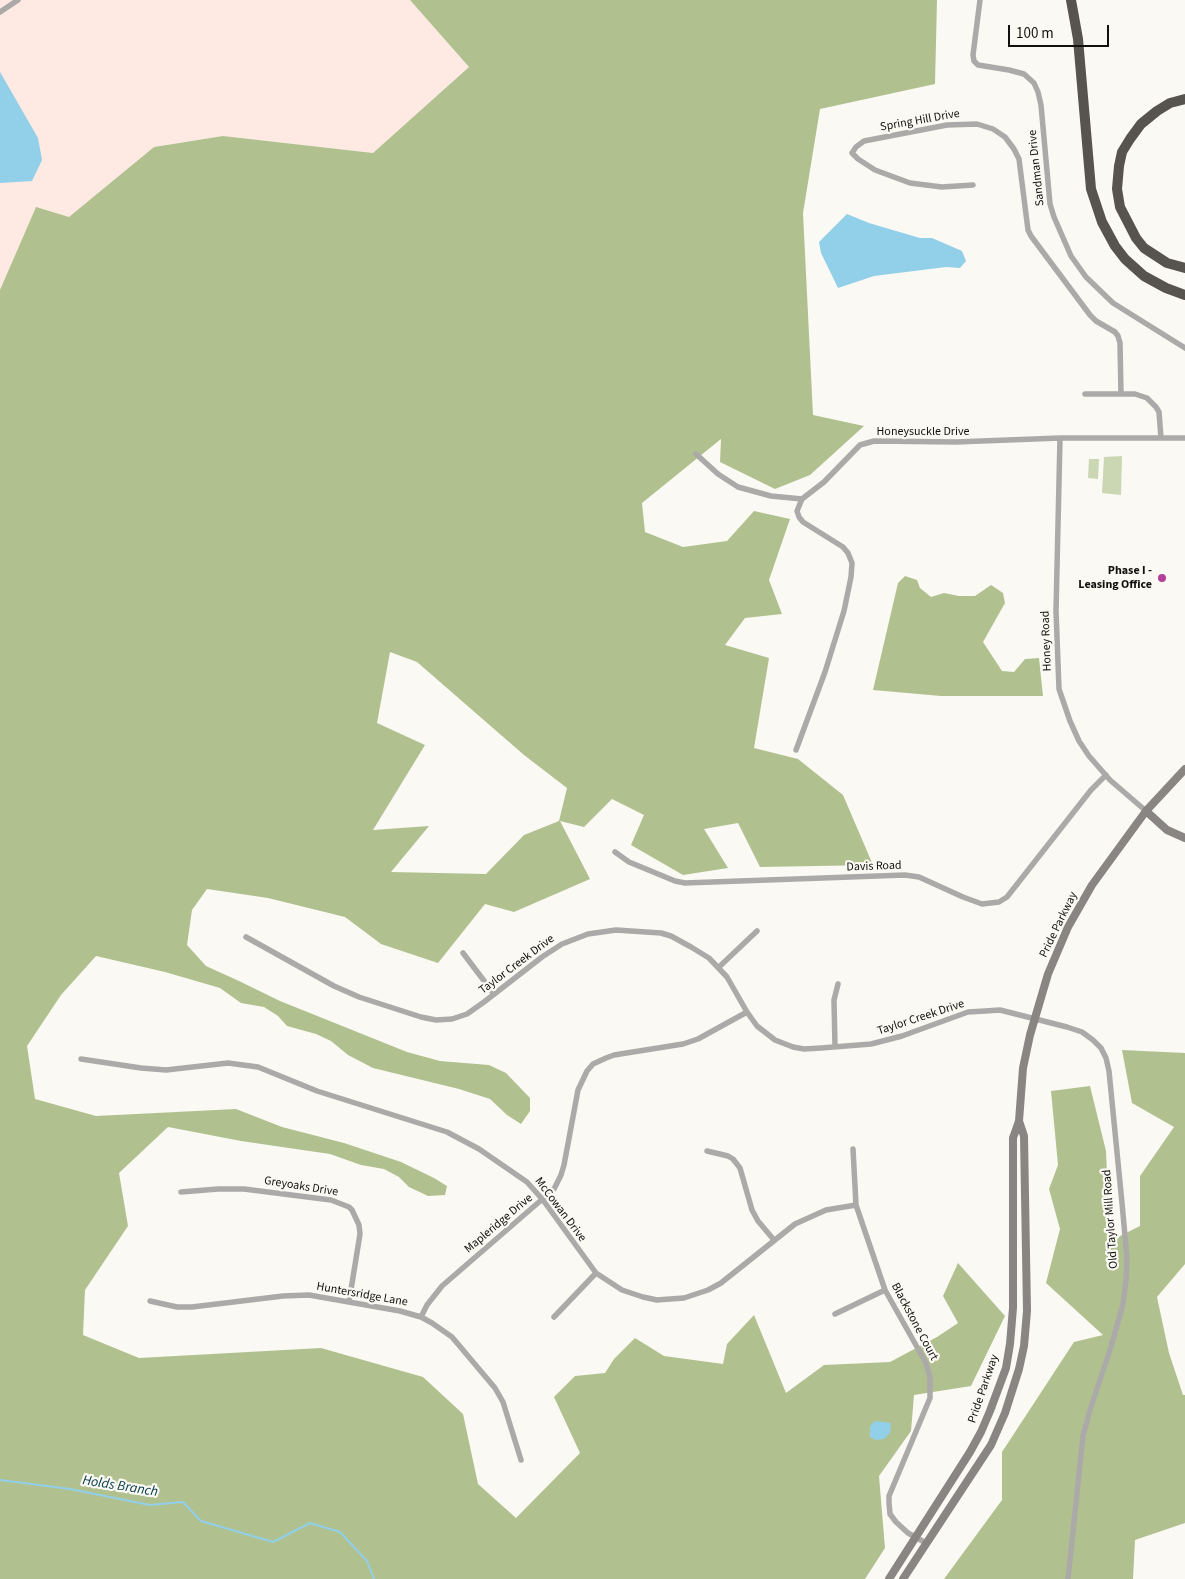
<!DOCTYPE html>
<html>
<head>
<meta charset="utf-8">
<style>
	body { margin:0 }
	#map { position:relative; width:1185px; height:1579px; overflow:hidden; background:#fbf9f3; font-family:"Source Sans 3",sans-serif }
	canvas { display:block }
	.scale { position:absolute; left:1008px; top:25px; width:101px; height:22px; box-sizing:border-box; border:2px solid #10100e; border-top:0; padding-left:6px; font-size:15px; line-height:18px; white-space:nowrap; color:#10100e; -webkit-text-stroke:4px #fbf9f3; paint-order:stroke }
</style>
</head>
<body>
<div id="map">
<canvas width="1185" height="1579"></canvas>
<div class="scale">100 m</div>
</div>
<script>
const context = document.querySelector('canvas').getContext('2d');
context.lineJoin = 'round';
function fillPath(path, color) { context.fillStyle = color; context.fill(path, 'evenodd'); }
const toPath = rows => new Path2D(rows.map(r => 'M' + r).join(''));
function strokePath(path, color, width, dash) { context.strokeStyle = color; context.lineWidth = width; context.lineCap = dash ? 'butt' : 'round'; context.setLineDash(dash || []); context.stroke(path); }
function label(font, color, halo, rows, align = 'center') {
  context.font = font + ' "Source Sans 3",sans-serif'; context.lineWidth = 4.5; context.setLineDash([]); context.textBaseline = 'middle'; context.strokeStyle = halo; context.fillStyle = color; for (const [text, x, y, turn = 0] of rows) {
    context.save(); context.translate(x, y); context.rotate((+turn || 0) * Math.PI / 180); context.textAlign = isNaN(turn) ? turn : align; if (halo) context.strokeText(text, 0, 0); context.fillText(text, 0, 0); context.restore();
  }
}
fillPath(toPath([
	[0,0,410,0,469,67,373,153,223,136,154,147,69,218,36,208,0,290]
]), '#feeae3');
fillPath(toPath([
	[1122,456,1121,495,1102,493,1104,457],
	[1089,459,1099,459,1098,479,1088,478]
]), '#cad7b2');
fillPath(toPath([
	[410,0,937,0,935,84,820,109,803,213,813,415,864,426,810,475,775,489,720,462,721,439,642,503,645,532,683,547,727,541,754,511,790,519,769,580,782,614,745,618,725,645,769,658,754,748,798,759,843,795,873,865,760,867,738,823,704,829,728,868,683,875,631,845,644,815,612,799,584,827,560,821,590,879,514,912,485,904,438,963,381,944,345,917,268,898,207,889,192,910,187,945,206,966,239,981,280,1001,407,1052,440,1061,489,1065,506,1073,530,1098,530,1111,521,1124,507,1115,490,1099,459,1089,373,1068,348,1055,331,1041,316,1034,287,1026,278,1016,264,1007,241,1003,220,988,165,972,96,956,61,995,27,1046,35,1099,96,1116,236,1109,282,1127,344,1143,401,1162,434,1178,447,1186,445,1195,428,1196,409,1187,399,1177,384,1169,361,1165,330,1154,241,1141,168,1127,119,1173,128,1226,85,1290,83,1335,139,1358,321,1348,423,1377,463,1414,478,1484,516,1518,580,1453,554,1397,575,1376,605,1373,614,1359,635,1338,664,1356,723,1364,727,1344,754,1315,786,1393,824,1365,890,1362,937,1337,958,1323,943,1296,958,1263,1005,1316,971,1386,914,1395,911,1431,879,1476,885,1548,865,1579,0,1579,0,290,36,207,69,217,154,147,223,136,373,153,469,67],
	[390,652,417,662,524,755,567,788,559,821,524,835,486,874,391,872,429,826,373,830,425,745,377,723],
	[905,576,917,580,920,588,931,597,944,593,959,596,975,596,991,585,1003,593,1005,603,983,642,1002,671,1014,672,1025,659,1039,658,1043,696,941,696,873,690,898,583],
	[1122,1050,1185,1053,1185,1264,1157,1297,1169,1353,1183,1395,1185,1395,1185,1523,1135,1540,1133,1579,944,1579,1002,1500,1002,1452,1074,1342,1103,1335,1046,1283,1060,1229,1049,1189,1058,1165,1051,1091,1090,1086,1106,1151,1110,1241,1140,1226,1140,1176,1174,1127,1132,1103]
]), '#b0c18f');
fillPath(toPath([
	[0,72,38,138,42,160,32,181,0,183],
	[847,214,869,223,920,238,932,238,962,251,966,261,960,268,946,267,874,276,838,288,821,253,819,242],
	[875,1421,891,1423,890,1433,884,1439,876,1440,870,1437,870,1426]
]), '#92cfe8');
strokePath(toPath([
	[0,1480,70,1489,150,1505,183,1502,201,1521,273,1542,310,1523,340,1532,367,1561,374,1579]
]), '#92cfe8', 2);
strokePath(toPath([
	[980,0,973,55,974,61,978,65,1009,70,1024,74,1034,83,1038,92,1041,105,1050,204,1054,217,1071,256,1086,277,1113,303,1185,348],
	[0,12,18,0],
	[973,185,942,187,910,183,875,170,858,159,852,153,856,147,864,141,947,125,977,124,993,129,1005,137,1014,149,1019,159,1028,230,1031,236,1090,315,1096,321,1115,332,1118,336,1120,343,1121,394],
	[1085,394,1135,394,1147,398,1156,407,1159,412,1161,438],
	[1060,438,1056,611,1059,689,1070,721,1079,741,1089,756,1110,780,1146,811],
	[696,454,718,474,738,487,771,496,802,499,824,482,860,445,874,441,956,442,1060,438,1185,438],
	[796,750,825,672,844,611,851,577,852,563,848,553,843,547,803,522,799,517,797,511,802,499],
	[615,852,629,862,646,869,675,881,685,883,905,875,919,877,963,897,982,904,999,902,1007,897,1091,790,1106,775],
	[246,937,334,986,359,997,421,1017,436,1020,452,1019,467,1014,484,1002,542,957,562,944,588,934,616,930,661,933,671,936,691,947,709,958,727,977,747,1012,757,1026,775,1040,793,1047,804,1049,821,1048,871,1044,902,1036,968,1012,985,1011,1000,1010,1067,1027,1082,1032,1093,1040,1101,1048,1106,1058,1109,1071,1122,1203,1127,1258,1126,1280,1123,1304,1111,1347,1090,1410,1083,1436,1068,1579],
	[463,953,494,994],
	[719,967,757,931],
	[835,1047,834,1000,838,984],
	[81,1059,141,1068,166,1070,228,1063,258,1067,317,1091,447,1132,479,1149,527,1182,543,1200,596,1273,622,1290,643,1297,657,1300,670,1299,684,1298,708,1290,721,1283,795,1224,826,1210,856,1205],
	[853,1149,856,1205,885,1290,926,1363,930,1377,930,1398,889,1496,889,1503,890,1514,896,1522,908,1533,926,1543],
	[707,1151,728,1156,733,1159,740,1168,752,1210,758,1221,774,1240],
	[181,1192,218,1189,244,1189,331,1200,349,1207,352,1210,359,1225,360,1234,349,1302],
	[150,1301,177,1307,192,1307,283,1296,309,1295,400,1311,421,1317,432,1323,452,1337,495,1388,503,1402,521,1460],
	[835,1314,885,1290],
	[421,1317,427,1305,442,1286,554,1189,561,1175,564,1165,578,1090,587,1071,593,1064,606,1058,614,1055,683,1044,698,1039,747,1012],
	[554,1317,596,1273]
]), '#acaaa8', 5.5);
strokePath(toPath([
	[1146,811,1167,830,1185,838],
	[889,1579,970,1452,981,1432,990,1411,1006,1368,1010,1344,1013,1308,1013,1138,1019,1121,1023,1068,1030,1035,1048,974,1068,927,1092,885,1146,811,1185,769],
	[903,1579,991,1445,1005,1413,1019,1369,1024,1346,1027,1311,1024,1136,1019,1121]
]), '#888582', 8);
strokePath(toPath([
	[1071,0,1078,39,1091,189,1102,222,1115,246,1125,259,1144,276,1166,288,1185,295],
	[1185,99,1170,103,1157,111,1141,124,1130,139,1122,152,1119,166,1117,189,1120,207,1136,238,1144,248,1167,263,1185,268]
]), '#57534f', 10);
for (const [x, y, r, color] of [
	[1162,578,5,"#b3409a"]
]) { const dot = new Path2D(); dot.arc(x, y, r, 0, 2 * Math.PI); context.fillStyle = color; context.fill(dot); strokePath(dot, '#fbf9f3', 2); }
label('12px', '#10100e', '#fbf9f3', [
	["Spring Hill Drive",920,121,-10],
	["Sandman Drive",1037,168,-96],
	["Honeysuckle Drive",923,432],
	["Honey Road",1047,641,-92],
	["Davis Road",874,867,-2],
	["Pride Parkway",1059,925,-64],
	["Taylor Creek Drive",517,965,-37],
	["Taylor Creek Drive",921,1018,-18],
	["Greyoaks Drive",301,1187,9],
	["McCowan Drive",560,1210,53],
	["Old Taylor Mill Road",1111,1219,-94],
	["Mapleridge Drive",499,1224,-40],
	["Huntersridge Lane",362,1295,10],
	["Blackstone Court",914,1322,62],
	["Pride Parkway",984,1389,-71]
]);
label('bold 12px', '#10100e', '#fbf9f3', [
	["Phase I -",1152,571],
	["Leasing Office",1152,585]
], 'right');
label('italic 14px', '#013a4b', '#fbf9f3', [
	["Holds Branch",120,1487,9]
]);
</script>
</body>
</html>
